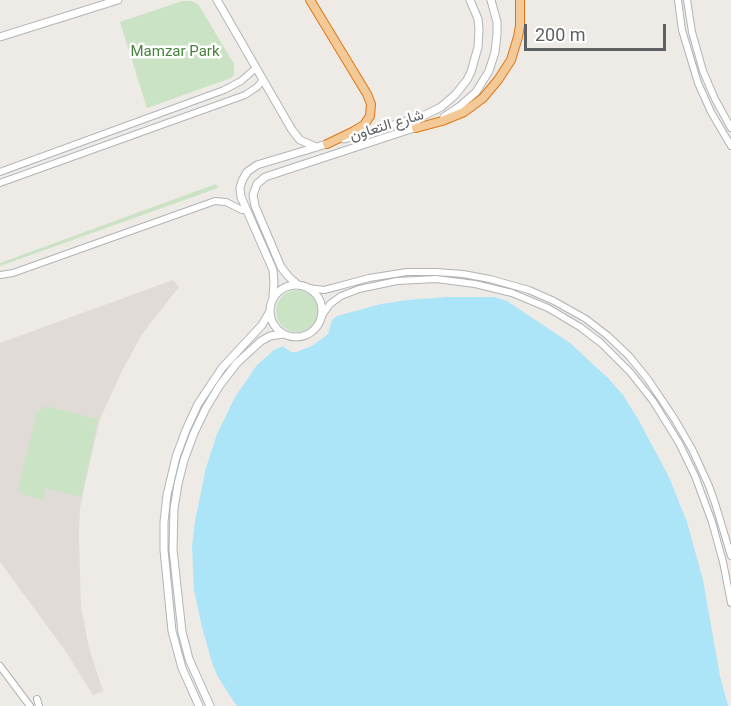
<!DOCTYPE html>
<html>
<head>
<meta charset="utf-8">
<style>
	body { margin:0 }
	#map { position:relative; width:731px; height:706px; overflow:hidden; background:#eeeae5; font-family:Roboto,sans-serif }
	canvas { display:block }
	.scale { position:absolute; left:524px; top:24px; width:142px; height:27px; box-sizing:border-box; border:3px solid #5d6164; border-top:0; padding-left:8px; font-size:18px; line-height:21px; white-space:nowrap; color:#5d6164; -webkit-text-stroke:4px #fff; paint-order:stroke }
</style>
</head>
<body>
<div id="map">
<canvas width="731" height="706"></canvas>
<div class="scale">200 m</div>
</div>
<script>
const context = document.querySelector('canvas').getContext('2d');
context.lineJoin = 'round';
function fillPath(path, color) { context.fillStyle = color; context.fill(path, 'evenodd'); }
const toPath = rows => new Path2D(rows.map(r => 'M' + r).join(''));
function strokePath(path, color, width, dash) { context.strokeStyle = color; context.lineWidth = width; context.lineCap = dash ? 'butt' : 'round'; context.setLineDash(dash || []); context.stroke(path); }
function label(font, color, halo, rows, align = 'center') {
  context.font = font + ' Roboto,Vazirmatn,sans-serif'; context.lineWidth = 5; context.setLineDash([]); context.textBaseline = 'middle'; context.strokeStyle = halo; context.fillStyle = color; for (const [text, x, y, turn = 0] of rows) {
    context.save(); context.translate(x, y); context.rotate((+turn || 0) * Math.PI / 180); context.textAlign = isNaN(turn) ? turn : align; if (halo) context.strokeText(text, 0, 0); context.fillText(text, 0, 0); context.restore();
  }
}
fillPath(toPath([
	[173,280,179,287,142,334,122,371,100,419,86,479,80,508,79,536,81,607,89,648,103,691,93,695,64,649,0,562,0,343]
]), '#e0dbd6');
fillPath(toPath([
	[182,1,191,1,198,4,234,64,234,75,231,78,147,108,120,22],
	[216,184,218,188,0,266,0,263],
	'276 311a21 21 0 1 1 42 0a21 21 0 1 1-42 0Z',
	[47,406,98,419,81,497,46,488,43,500,21,494,18,489,37,411]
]), '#cae3c4');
fillPath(toPath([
	[447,297,494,297,507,301,570,343,609,379,623,395,638,419,669,477,687,522,703,580,720,676,728,706,237,706,234,702,218,677,212,663,202,627,194,590,192,547,195,521,206,468,217,434,235,397,257,365,274,350,283,346,291,352,296,352,312,346,328,334,332,320,337,316,381,304,407,300]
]), '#ace5f7');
const tertiary = toPath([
	[678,0,682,30,698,83,711,112,731,146],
	[687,0,692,32,703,71,715,99,731,128],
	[0,172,224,90,241,81,256,68],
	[0,183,245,95,257,87,263,80],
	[0,275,13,273,215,201,226,202,242,210,246,210],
	[308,288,324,290,332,288,369,278,407,272,436,272,463,274,490,279,529,290,554,301,586,319,608,336,629,356,647,378,674,418,692,449,709,486,715,503,731,556],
	[321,317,330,304,341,296,359,289,397,281,436,279,475,284,512,293,548,308,580,327,601,343,630,372,653,401,679,443,695,476,712,522,723,562,731,603],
	[0,666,30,706],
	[37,699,39,706]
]);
const secondary = toPath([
	[217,0,292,130,300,140,316,147],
	[0,37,118,0],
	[444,117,459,107,476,92,489,71,495,52,497,34,497,22,491,0],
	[344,139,421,117,441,107,455,95,467,80,471,72,478,47,479,29,478,19,470,0],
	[298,285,288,276,281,267,255,206,253,195,257,184,265,177,420,126],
	'270 311a26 26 0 1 1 52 0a26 26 0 1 1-52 0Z',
	[273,297,274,282,273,270,241,197,240,188,242,181,247,172,257,165,330,143],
	[199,706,182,668,172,631,164,550,164,522,167,495,176,457,186,430,198,404,222,368,262,325,270,311],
	[210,706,189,659,182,632,173,550,174,509,178,484,184,460,194,433,206,408,220,385,237,363,261,341,270,336,283,334]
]);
const motorway = toPath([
	[310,0,367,94,371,104,370,116,364,125,354,131,327,144],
	[416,128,442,121,464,112,483,98,498,80,511,60,518,37,520,26,520,0]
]);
strokePath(tertiary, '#b0b3b6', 8);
strokePath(secondary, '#b1b5b8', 9);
strokePath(motorway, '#dd7716', 10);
strokePath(tertiary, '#fff', 6);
strokePath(secondary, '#fff', 7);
strokePath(motorway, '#f3c997', 8);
label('15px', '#48823e', '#fff', [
	["Mamzar Park",175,52]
]);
label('15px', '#5d6164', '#fff', [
	["شارع التعاون",387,126,-17]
]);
</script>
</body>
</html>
